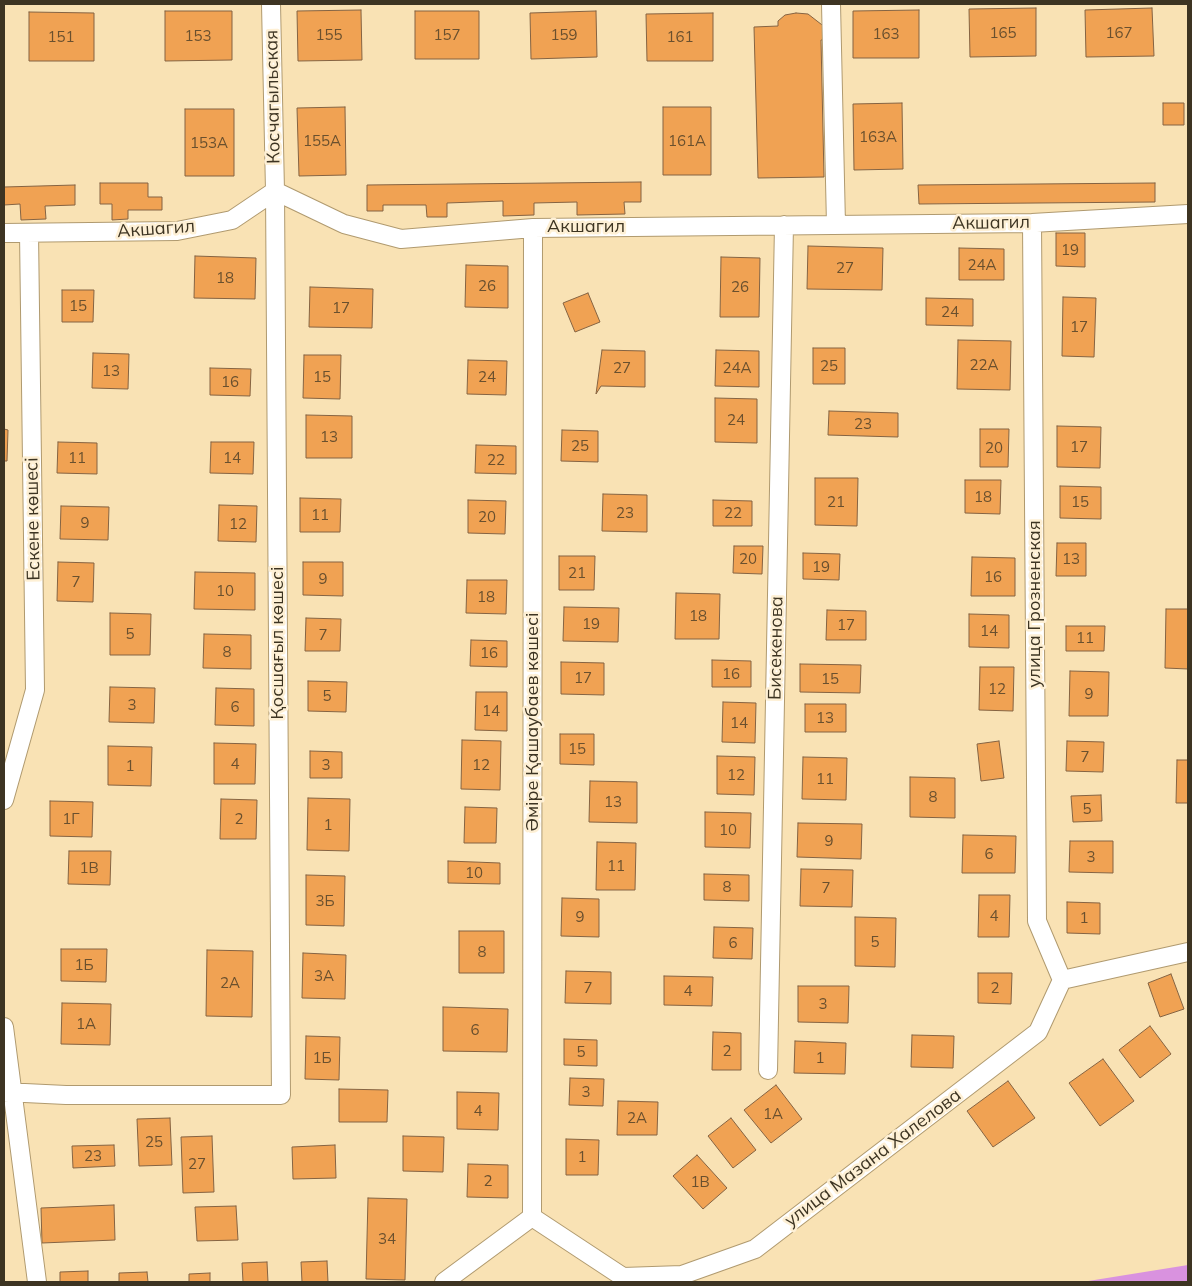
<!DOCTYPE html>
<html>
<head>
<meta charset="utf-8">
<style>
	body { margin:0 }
	#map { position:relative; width:1192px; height:1286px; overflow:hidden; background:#f9e2b4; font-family:Mulish,sans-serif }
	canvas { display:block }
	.frame { position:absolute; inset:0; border:5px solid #3d3422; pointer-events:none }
</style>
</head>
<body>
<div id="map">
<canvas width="1192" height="1286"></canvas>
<div class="frame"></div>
</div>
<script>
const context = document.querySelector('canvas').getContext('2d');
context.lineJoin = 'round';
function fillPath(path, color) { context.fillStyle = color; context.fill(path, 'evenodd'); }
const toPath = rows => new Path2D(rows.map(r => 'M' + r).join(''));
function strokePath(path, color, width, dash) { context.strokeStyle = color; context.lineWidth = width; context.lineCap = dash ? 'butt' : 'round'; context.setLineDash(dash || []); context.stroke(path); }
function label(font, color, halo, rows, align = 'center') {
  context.font = font + ' Mulish,sans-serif'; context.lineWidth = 5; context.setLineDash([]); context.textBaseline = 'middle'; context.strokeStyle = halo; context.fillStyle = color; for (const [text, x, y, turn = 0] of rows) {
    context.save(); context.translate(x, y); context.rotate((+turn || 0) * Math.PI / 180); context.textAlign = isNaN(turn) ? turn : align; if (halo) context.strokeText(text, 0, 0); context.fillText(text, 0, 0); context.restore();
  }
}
fillPath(toPath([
	[1188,1265,1188,1282,1082,1282]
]), '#d992df');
const building = toPath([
	[1036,8,1036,56,970,57,969,9,1036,8],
	[1152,8,1154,56,1086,57,1085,10,1152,8],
	[361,10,362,60,298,61,297,11,361,10],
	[919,10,919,58,853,58,853,11,919,10],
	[165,11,232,11,232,60,165,61,165,11],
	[415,11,479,11,479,59,415,59,415,11],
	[596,11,597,57,531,59,530,13,596,11],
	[29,12,94,13,94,61,29,61,29,12],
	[713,13,713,61,647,61,646,14,713,13],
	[796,13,808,14,826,28,827,40,821,40,824,177,758,178,754,27,778,26,778,21,785,15,796,13],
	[902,103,903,169,854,170,853,104,902,103],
	[1163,103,1184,103,1184,125,1163,125,1163,103],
	[345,107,346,175,299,176,297,108,345,107],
	[663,107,711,107,711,175,663,175,663,107],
	[185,109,234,109,234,176,185,176,185,109],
	[641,182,641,202,624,202,625,214,577,215,577,202,534,203,534,215,503,216,503,201,447,203,447,217,427,217,426,205,383,205,383,211,367,211,367,185,641,182],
	[100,183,148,183,148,197,162,197,162,210,128,210,128,219,112,220,112,204,100,204,100,183],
	[1155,183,1155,202,919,204,918,185,1155,183],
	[75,185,75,205,45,206,46,219,21,220,20,204,4,205,4,187,75,185],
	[1056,233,1085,233,1085,267,1056,266,1056,233],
	[808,246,883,248,882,290,807,289,808,246],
	[959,248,1004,249,1004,280,959,280,959,248],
	[195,256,256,258,255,299,194,298,195,256],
	[721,257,760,258,759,317,720,317,721,257],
	[466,265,508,266,508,308,465,307,466,265],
	[310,287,373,289,372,328,309,327,310,287],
	[62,290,94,290,93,322,62,322,62,290],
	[588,293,600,322,575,332,563,303,588,293],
	[1063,297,1096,298,1094,357,1062,356,1063,297],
	[926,298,973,299,973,326,926,325,926,298],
	[958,340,1011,341,1010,390,957,389,958,340],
	[813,348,845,348,845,384,813,384,813,348],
	[602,350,645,351,645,387,601,386,596,394,602,350],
	[716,350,759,351,759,387,715,386,716,350],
	[93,353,129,354,128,389,92,388,93,353],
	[304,355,341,355,340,399,303,398,304,355],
	[468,360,507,361,506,395,467,394,468,360],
	[210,368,251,369,250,396,210,395,210,368],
	[715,398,757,399,757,443,715,442,715,398],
	[829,411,898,413,898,437,828,435,829,411],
	[306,415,352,416,352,458,306,458,306,415],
	[1057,426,1101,427,1100,468,1057,467,1057,426],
	[4,429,8,430,7,461,4,461,4,429],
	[980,429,1009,429,1008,467,980,467,980,429],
	[562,430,598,431,598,462,561,461,562,430],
	[58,442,97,443,97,474,57,473,58,442],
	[211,442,254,442,253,474,210,473,211,442],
	[476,445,516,446,516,474,475,473,476,445],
	[815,478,858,478,857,526,815,525,815,478],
	[965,480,1001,480,1000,514,965,513,965,480],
	[1060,486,1101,487,1101,519,1060,518,1060,486],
	[603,494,647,495,647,532,602,531,603,494],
	[300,498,341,499,340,532,300,532,300,498],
	[468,500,506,501,505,534,468,533,468,500],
	[713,500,752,501,752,526,713,526,713,500],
	[219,505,257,506,256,542,218,541,219,505],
	[61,506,109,507,108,540,60,539,61,506],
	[1057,543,1086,543,1086,576,1056,576,1057,543],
	[734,546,763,546,762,574,733,573,734,546],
	[803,553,840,554,839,580,803,579,803,553],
	[559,556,595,556,594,590,559,590,559,556],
	[972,557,1015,558,1015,596,971,596,972,557],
	[58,562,94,563,93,602,57,601,58,562],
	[303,562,343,562,343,596,303,595,303,562],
	[195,572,255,573,255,610,194,609,195,572],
	[467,580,507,580,506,614,466,613,467,580],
	[676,593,720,594,719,639,675,639,676,593],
	[564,607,619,608,618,642,563,641,564,607],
	[1166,609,1188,609,1188,669,1165,668,1166,609],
	[827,610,866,611,866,640,826,640,827,610],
	[110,613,151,614,150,655,110,655,110,613],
	[969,614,1009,615,1009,648,969,647,969,614],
	[306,618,341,619,340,651,305,651,306,618],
	[1066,626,1105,626,1104,651,1066,651,1066,626],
	[204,634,251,635,251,669,203,668,204,634],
	[471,640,507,641,507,667,470,666,471,640],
	[712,660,751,661,751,687,712,687,712,660],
	[561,662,604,663,604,695,561,694,561,662],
	[800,664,861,665,860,693,800,692,800,664],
	[980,667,1014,667,1013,711,979,710,980,667],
	[1070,671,1109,672,1108,716,1069,716,1070,671],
	[308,681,347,682,346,712,308,711,308,681],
	[110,687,155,688,154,723,109,722,110,687],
	[216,688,254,689,254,726,215,725,216,688],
	[476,692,507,692,507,731,475,730,476,692],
	[723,702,756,703,755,743,722,742,723,702],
	[805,704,846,704,846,732,805,732,805,704],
	[560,734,594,734,594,765,560,764,560,734],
	[462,740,501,741,500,790,461,789,462,740],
	[999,741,1004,778,981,781,977,744,999,741],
	[1067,741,1104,742,1103,772,1066,771,1067,741],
	[214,743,256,744,255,784,214,784,214,743],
	[108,746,152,747,151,786,108,785,108,746],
	[310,751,342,752,342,778,310,778,310,751],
	[717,756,755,757,754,795,717,794,717,756],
	[803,757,847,758,846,800,802,799,803,757],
	[1177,760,1188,760,1188,803,1176,803,1177,760],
	[910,777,955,778,955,818,910,817,910,777],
	[590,781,637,782,637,823,589,822,590,781],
	[1101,795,1102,821,1073,822,1071,796,1101,795],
	[308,798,350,799,349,851,307,850,308,798],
	[221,799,257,800,256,839,220,839,221,799],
	[50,801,93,802,92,837,50,836,50,801],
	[465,807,497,808,496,843,464,843,465,807],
	[705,812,751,813,750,848,705,847,705,812],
	[798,823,862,824,861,859,797,857,798,823],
	[963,835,1016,836,1015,873,962,873,963,835],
	[1070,841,1113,841,1113,873,1069,872,1070,841],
	[597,842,636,843,635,890,596,890,597,842],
	[69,851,111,851,110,885,68,884,69,851],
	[448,861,500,863,500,884,448,883,448,861],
	[801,869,853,870,852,907,800,906,801,869],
	[704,874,749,875,749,901,704,900,704,874],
	[306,875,345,876,344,926,306,925,306,875],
	[979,895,1010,895,1009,937,978,937,979,895],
	[562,898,599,899,599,937,561,936,562,898],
	[1067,902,1100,903,1100,934,1067,933,1067,902],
	[855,917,896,918,895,967,855,966,855,917],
	[714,927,753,928,752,959,713,958,714,927],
	[459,931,504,931,504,973,459,973,459,931],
	[61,949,107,949,106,982,61,981,61,949],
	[207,950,253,951,252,1017,206,1016,207,950],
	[303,953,346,955,345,999,302,998,303,953],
	[566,971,611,972,611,1004,565,1003,566,971],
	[978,973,1012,973,1011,1004,978,1003,978,973],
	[1171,974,1184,1009,1160,1017,1148,983,1171,974],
	[664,976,713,977,712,1006,664,1005,664,976],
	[798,986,849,986,848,1023,798,1022,798,986],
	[62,1003,111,1004,110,1045,61,1044,62,1003],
	[443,1007,508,1009,507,1052,443,1051,443,1007],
	[1150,1026,1171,1054,1140,1078,1119,1050,1150,1026],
	[713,1032,741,1033,741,1070,712,1070,713,1032],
	[912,1035,954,1036,953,1068,911,1067,912,1035],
	[306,1036,340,1037,339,1080,305,1079,306,1036],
	[564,1039,597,1040,597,1066,564,1065,564,1039],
	[795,1041,846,1043,845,1074,794,1073,795,1041],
	[1103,1059,1134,1101,1100,1126,1069,1083,1103,1059],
	[570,1078,604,1079,603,1106,569,1105,570,1078],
	[1008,1081,1035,1118,993,1147,967,1111,1008,1081],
	[776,1085,802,1119,771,1143,744,1110,776,1085],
	[339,1089,388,1090,387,1122,339,1122,339,1089],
	[457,1092,499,1093,498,1130,457,1129,457,1092],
	[618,1101,658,1102,657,1135,617,1135,618,1101],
	[170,1118,172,1165,139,1166,137,1119,170,1118],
	[731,1118,756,1150,733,1168,708,1136,731,1118],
	[212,1136,214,1192,183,1193,181,1137,212,1136],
	[403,1136,444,1137,443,1172,403,1171,403,1136],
	[566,1139,599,1140,598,1175,566,1175,566,1139],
	[114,1145,115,1166,73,1168,72,1146,114,1145],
	[335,1145,336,1178,293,1179,292,1147,335,1145],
	[697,1155,727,1188,703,1209,673,1176,697,1155],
	[468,1164,508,1165,508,1198,467,1197,468,1164],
	[368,1198,407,1199,405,1280,366,1279,368,1198],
	[114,1205,115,1240,42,1243,41,1208,114,1205],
	[236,1206,238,1240,197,1241,195,1207,236,1206],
	[327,1261,328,1282,302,1282,301,1262,327,1261],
	[267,1262,268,1282,243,1282,242,1263,267,1262],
	[88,1271,88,1282,60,1282,60,1272,88,1271],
	[147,1272,148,1282,119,1282,119,1273,147,1272],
	[210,1273,210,1282,189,1282,189,1274,210,1273]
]);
fillPath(building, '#f0a253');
strokePath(building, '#856342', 1);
const minor = toPath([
	[831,4,836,225],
	[1032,223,1037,921,1062,980],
	[4,233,177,231,232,220,275,191,344,224,401,239,533,228,1032,223,1188,214],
	[4,800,35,690,29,233],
	[4,1027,37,1282],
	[768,1070,784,225],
	[4,1092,66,1095,281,1095,275,191,271,4],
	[532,1217,533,228],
	[532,1217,623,1277,682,1275,755,1249,1038,1032,1062,980,1188,952],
	[444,1282,532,1217]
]);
strokePath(minor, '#b09a6f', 20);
strokePath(minor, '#fff', 18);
label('15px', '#6a502e', null, [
	["165",1003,33],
	["167",1119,33],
	["163",886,34],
	["155",329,35],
	["157",447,35],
	["159",564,35],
	["153",198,36],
	["151",61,37],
	["161",680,37],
	["163А",878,137],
	["155А",322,141],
	["161А",687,141],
	["153А",209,143],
	["19",1070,250],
	["24А",982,265],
	["27",845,268],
	["18",225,278],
	["26",487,286],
	["26",740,287],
	["15",78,306],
	["17",341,308],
	["24",950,312],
	["17",1079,327],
	["22А",984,365],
	["25",829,366],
	["27",622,368],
	["24А",737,368],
	["13",111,371],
	["15",322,377],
	["24",487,377],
	["16",230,382],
	["24",736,420],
	["23",863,424],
	["13",329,437],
	["25",580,446],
	["17",1079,447],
	["20",994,448],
	["11",77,458],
	["14",232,458],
	["22",496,460],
	["18",983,497],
	["21",836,502],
	["15",1080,502],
	["23",625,513],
	["22",733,513],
	["11",320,515],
	["20",487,517],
	["9",85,523],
	["12",238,524],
	["20",748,559],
	["13",1071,559],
	["19",821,567],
	["21",577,573],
	["16",993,577],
	["9",323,579],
	["7",76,582],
	["10",225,591],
	["18",486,597],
	["18",698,616],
	["19",591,624],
	["17",846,625],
	["14",989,631],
	["5",130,634],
	["7",323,635],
	["11",1085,638],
	["8",227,652],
	["16",489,653],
	["16",731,674],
	["17",583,678],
	["15",830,679],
	["12",997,689],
	["9",1089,694],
	["5",327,696],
	["3",132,705],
	["6",235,707],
	["14",491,711],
	["13",825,718],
	["14",739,723],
	["15",577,749],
	["7",1085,757],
	["4",235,764],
	["3",326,765],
	["12",481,765],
	["1",130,766],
	["12",736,775],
	["11",825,779],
	["8",933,797],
	["13",613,802],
	["5",1087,809],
	["1Г",71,819],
	["2",239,819],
	["1",328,825],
	["10",728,830],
	["9",829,841],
	["6",989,854],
	["3",1091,857],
	["11",616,866],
	["1В",89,868],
	["10",474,873],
	["8",727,887],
	["7",826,888],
	["3Б",325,901],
	["4",994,916],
	["9",580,917],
	["1",1084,918],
	["5",875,942],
	["6",733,943],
	["8",482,952],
	["1Б",84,965],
	["3А",324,976],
	["2А",230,983],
	["7",588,988],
	["2",995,988],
	["4",688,991],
	["3",823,1004],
	["1А",86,1024],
	["6",475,1030],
	["2",727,1051],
	["5",581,1052],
	["1Б",322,1058],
	["1",820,1058],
	["3",586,1092],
	["4",478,1111],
	["1А",773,1114],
	["2А",637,1118],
	["25",154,1142],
	["23",93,1156],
	["1",582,1157],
	["27",197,1164],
	["2",488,1181],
	["1В",700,1182],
	["34",387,1239]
]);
label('18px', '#3d3422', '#fef0d5', [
	["Косчагыльская",273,97,-91],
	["Акшагил",991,223,-1],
	["Акшагил",586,227],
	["Акшагил",156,229,-4],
	["Ескене көшесі",33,519,-91],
	["улица Грозненская",1035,604,-90],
	["Қосшағыл көшесі",278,643,-90],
	["Бисекенова",776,648,-89],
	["Әміре Қашаубаев көшесі",533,722,-90],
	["улица Мазана Халелова",873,1158,-37]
]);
</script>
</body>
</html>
